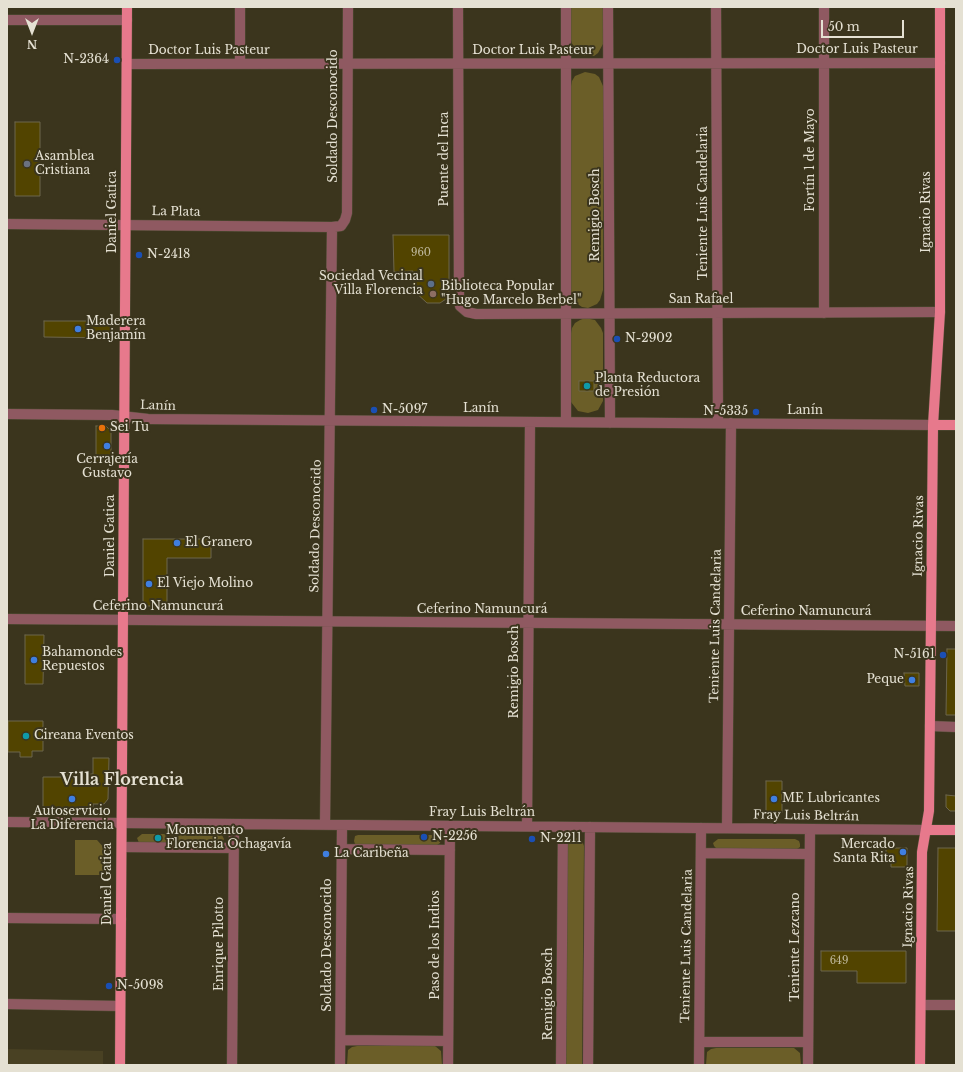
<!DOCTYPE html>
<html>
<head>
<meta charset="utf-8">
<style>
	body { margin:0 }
	#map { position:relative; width:963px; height:1072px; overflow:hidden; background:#3b351d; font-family:"Libre Baskerville",serif }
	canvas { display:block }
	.frame { position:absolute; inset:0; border:8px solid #e5e1d3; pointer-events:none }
	.north { position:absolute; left:12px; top:12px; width:40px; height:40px; -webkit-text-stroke:3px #3b351d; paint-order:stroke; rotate:180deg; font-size:11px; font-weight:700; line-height:16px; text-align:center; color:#e5e1d3 }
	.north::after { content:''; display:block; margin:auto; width:14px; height:18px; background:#e5e1d3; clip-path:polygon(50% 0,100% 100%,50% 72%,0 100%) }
	.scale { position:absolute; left:821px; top:20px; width:83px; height:18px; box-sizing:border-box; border:2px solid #e5e1d3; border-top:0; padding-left:5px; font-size:12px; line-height:14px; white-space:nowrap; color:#e5e1d3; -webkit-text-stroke:3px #3b351d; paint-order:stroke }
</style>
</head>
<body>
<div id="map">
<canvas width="963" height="1072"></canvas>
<div class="frame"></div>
<div class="north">N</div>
<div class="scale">50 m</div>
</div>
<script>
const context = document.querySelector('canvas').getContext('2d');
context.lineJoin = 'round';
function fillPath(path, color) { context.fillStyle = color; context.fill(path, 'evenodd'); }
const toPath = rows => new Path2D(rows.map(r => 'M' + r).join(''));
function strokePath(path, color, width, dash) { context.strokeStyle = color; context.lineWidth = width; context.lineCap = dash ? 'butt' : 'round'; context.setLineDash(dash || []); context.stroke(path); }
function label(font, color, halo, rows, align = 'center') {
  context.font = font + ' "Libre Baskerville",serif'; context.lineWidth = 4; context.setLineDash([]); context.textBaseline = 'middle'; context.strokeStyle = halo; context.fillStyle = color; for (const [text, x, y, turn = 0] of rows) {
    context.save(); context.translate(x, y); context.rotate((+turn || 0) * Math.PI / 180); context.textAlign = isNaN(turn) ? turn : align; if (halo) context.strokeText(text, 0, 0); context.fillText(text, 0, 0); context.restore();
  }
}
fillPath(toPath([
	[7,1049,103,1051,103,1065,7,1065]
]), '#494123');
fillPath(toPath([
	[571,7,603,7,603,44,598,53,594,56,583,56,574,50,571,40],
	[585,72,595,74,599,77,603,86,603,290,600,300,597,304,588,308,582,307,573,301,571,290,571,86,572,81,575,76],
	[585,318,595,320,601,328,603,333,603,401,598,410,588,413,578,411,571,402,571,333,572,328,575,323,580,320],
	[142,834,219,834,222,835,224,839,222,843,139,843,137,838],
	[358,835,435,835,439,837,441,840,440,843,437,845,358,845,355,844,354,841,355,836],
	[577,838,582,840,584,846,582,1062,582,1065,566,1065,567,846,572,839],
	[718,839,795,839,799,841,800,844,800,847,797,849,717,849,714,846,713,843],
	[75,840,97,840,106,850,106,875,75,875],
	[357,1046,435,1046,441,1051,442,1065,347,1065,348,1050,352,1047],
	[716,1048,794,1048,800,1053,801,1065,706,1065,707,1052,711,1049]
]), '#6b5e28');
const building = toPath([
	[15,122,40,122,40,196,15,196,15,122],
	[393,235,449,235,449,297,440,303,427,303,413,290,413,271,394,272,393,235],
	[44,321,112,321,111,338,44,337,44,321],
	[579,381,594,381,594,391,579,391,579,381],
	[96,426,106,426,111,431,111,462,96,462,96,426],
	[143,539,211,539,211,558,167,558,167,606,143,606,143,539],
	[25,635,44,635,43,684,25,684,25,635],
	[947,649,956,649,956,715,946,715,947,649],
	[904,673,919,673,919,686,905,686,904,673],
	[8,721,43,721,43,751,32,751,32,757,20,757,20,752,8,752,8,721],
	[93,758,109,758,108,799,104,804,93,804,93,809,43,809,43,777,67,777,67,774,93,774,93,758],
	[766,781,782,781,782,813,766,813,766,781],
	[946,795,956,796,956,811,950,811,946,807,946,795],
	[886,848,907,848,907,867,891,867,891,859,886,859,886,848],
	[938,848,956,848,956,931,937,931,938,848],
	[821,951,906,951,906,983,857,983,857,971,821,971,821,951]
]);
fillPath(building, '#524400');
strokePath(building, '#6d664d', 1);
const minor = toPath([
	[240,7,240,64],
	[458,7,459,298,460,306,467,312,476,314,940,312],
	[608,7,610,423],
	[716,7,718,423],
	[824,7,824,313],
	[7,20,127,20],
	[127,64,940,63],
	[7,224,332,227,341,226,345,220,347,213,348,7],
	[7,414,112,415,148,419,933,425],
	[566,422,566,7],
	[7,619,956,626],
	[930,726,956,727],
	[7,822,926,830],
	[325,824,332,227],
	[527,826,530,422],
	[727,828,731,423],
	[122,847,234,848],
	[342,849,450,850],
	[701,853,809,854],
	[7,918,121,919],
	[7,1004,120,1006],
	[921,1005,956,1005],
	[341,1040,448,1041],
	[700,1042,808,1042],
	[232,1065,234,824],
	[340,1065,342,825],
	[448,1065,450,826],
	[561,1065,563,827],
	[588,1065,590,827],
	[699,1065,701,828],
	[808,1065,810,829]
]);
const major = toPath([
	[933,425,956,425],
	[926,830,956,830],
	[120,1065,127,7],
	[920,1065,922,852,929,811,933,425,940,312,940,7]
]);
strokePath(minor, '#56513a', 11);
strokePath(major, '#56513a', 11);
strokePath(minor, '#8f5961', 10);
strokePath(major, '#e7798c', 10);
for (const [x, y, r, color] of [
	[117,60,4,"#1a4fb4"],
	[27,164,4,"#6b7280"],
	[139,255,4,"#1a4fb4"],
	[431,284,4,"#5c6f8a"],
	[433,294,4,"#8d6e63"],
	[78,329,4,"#3f7fe0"],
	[617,339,4,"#1a4fb4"],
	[587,386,4,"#0f9aa8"],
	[374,410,4,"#1a4fb4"],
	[756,412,4,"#1a4fb4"],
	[102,428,4,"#e8710a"],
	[107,446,4,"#3f7fe0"],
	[177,543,4,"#3f7fe0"],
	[149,584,4,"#3f7fe0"],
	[943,655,4,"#1a4fb4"],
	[34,660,4,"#3f7fe0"],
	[912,680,4,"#3f7fe0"],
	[26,736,4,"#0f9aa8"],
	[72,799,4,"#3f7fe0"],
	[774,799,4,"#3f7fe0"],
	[424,837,4,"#1a4fb4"],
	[158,838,4,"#0f9aa8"],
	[532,839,4,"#1a4fb4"],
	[903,852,4,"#3f7fe0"],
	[326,854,4,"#3f7fe0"],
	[109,986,4,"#1a4fb4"]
]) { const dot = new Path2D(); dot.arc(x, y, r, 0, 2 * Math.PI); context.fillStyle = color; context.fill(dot); strokePath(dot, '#3b351d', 1.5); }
label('10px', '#c0ba9e', null, [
	["960",421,253],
	["649",839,961]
]);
label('12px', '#e5e1d3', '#3b351d', [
	["Doctor Luis Pasteur",857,50],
	["Doctor Luis Pasteur",209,51],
	["Doctor Luis Pasteur",533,51],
	["Soldado Desconocido",334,116,-90],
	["Puente del Inca",445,159,-90],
	["Fortín 1 de Mayo",811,160,-90],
	["Teniente Luis Candelaria",704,203,-90],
	["Daniel Gatica",113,212,-90],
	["La Plata",176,212,1],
	["Ignacio Rivas",927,212,-90],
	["Remigio Bosch",596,215,-90],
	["San Rafael",701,300],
	["Lanín",158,406,2],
	["Lanín",481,409],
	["Lanín",805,411],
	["Soldado Desconocido",316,526,-89],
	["Daniel Gatica",111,536,-90],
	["Ignacio Rivas",919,536,-89],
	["Ceferino Namuncurá",158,607],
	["Ceferino Namuncurá",482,610],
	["Ceferino Namuncurá",806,612],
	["Teniente Luis Candelaria",716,626,-89],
	["Remigio Bosch",515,672,-90],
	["Fray Luis Beltrán",482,813],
	["Fray Luis Beltrán",806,816,1],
	["Daniel Gatica",108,884,-90],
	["Ignacio Rivas",909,907,-89],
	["Enrique Pilotto",220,944,-90],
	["Soldado Desconocido",328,945,-90],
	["Paso de los Indios",436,945,-90],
	["Teniente Luis Candelaria",687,946,-89],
	["Teniente Lezcano",796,947,-90],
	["Remigio Bosch",549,994,-90]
]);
label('12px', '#e5e1d3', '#3b351d', [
	["N-2364",109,60,"right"],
	["Asamblea",35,157],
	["Cristiana",35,171],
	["N-2418",147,255],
	["Sociedad Vecinal",423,277,"right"],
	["Villa Florencia",423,291,"right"],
	["Biblioteca Popular",441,287],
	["\"Hugo Marcelo Berbel\"",441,301],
	["Maderera",86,322],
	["Benjamín",86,336],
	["N-2902",625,339],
	["Planta Reductora",595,379],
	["de Presión",595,393],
	["N-5097",382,410],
	["N-5335",748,412,"right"],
	["Sei Tu",110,428],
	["Cerrajería",107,460,"center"],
	["Gustavo",107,474,"center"],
	["El Granero",185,543],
	["El Viejo Molino",157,584],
	["Bahamondes",42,653],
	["Repuestos",42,667],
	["N-5161",935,655,"right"],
	["Peque",904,680,"right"],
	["Cireana Eventos",34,736],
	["ME Lubricantes",782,799],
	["Autoservicio",72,812,"center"],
	["La Diferencia",72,826,"center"],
	["Monumento",166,831],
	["Florencia Ochagavía",166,845],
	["N-2256",432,837],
	["N-2211",540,839],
	["Mercado",895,845,"right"],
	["Santa Rita",895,859,"right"],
	["La Caribeña",334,854],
	["N-5098",117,986]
], 'left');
label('bold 16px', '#e5e1d3', '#3b351d', [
	["Villa Florencia",122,780]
]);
</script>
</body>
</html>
